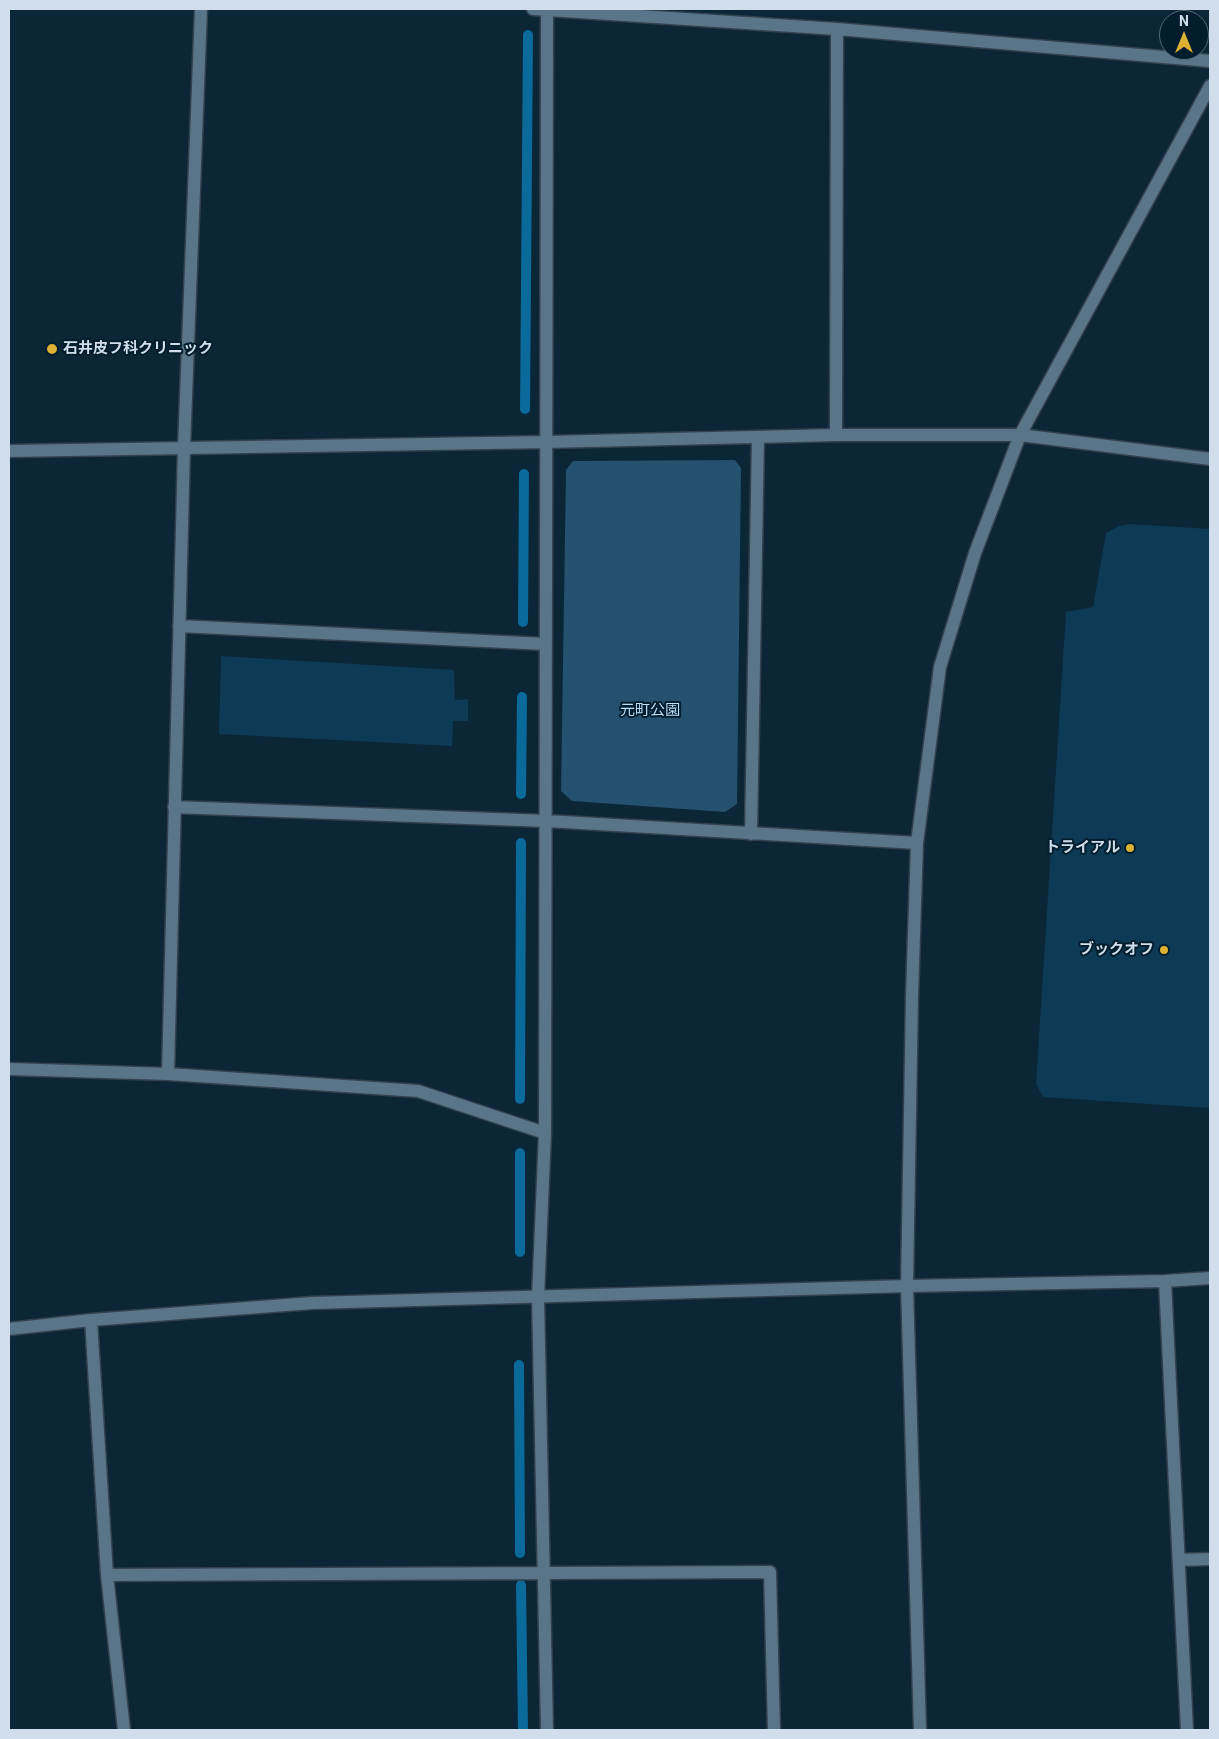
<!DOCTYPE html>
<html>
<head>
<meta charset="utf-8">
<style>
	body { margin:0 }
	#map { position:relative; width:1219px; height:1739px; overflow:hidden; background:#0b2637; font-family:Roboto,sans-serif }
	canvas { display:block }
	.frame { position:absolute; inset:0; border:10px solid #cfdeea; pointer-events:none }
	.north { position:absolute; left:1159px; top:10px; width:50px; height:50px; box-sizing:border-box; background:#021d2d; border:1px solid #546a79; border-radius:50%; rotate:0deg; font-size:14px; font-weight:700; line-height:20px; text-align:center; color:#cfdeea }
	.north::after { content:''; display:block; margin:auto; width:18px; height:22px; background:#ddb133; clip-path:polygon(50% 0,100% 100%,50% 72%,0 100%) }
</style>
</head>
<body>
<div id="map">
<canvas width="1219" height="1739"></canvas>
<div class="frame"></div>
<div class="north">N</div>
</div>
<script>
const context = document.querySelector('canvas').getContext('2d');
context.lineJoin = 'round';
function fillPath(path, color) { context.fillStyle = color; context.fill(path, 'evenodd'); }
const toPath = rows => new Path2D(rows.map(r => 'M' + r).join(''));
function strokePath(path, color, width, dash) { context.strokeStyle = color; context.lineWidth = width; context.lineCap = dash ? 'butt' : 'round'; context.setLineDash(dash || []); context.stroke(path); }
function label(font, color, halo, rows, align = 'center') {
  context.font = font + ' Roboto,"Noto Sans JP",sans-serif'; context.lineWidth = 4; context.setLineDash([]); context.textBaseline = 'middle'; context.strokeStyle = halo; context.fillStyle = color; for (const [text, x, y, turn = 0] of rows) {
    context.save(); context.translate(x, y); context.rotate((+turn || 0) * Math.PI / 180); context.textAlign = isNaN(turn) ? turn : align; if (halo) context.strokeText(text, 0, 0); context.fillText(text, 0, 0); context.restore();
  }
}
fillPath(toPath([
	[735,460,741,468,737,804,725,812,572,801,561,791,566,470,573,461]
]), '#23516e');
strokePath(toPath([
	[525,409,528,35],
	[523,622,524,474],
	[521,794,522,697],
	[520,1099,521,843],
	[520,1252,520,1153],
	[519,1365,520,1553],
	[521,1585,523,1730]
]), '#0a6a9a', 10);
fillPath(toPath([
	[1131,524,1210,529,1210,1108,1043,1097,1036,1084,1066,612,1093,607,1106,533,1119,526],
	[221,656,454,670,455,700,468,699,468,721,453,721,452,746,219,734]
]), '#0d3a54');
const minor = toPath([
	[533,9,837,29,1210,61],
	[547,9,545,1133,538,1297,547,1730],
	[836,435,837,29],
	[9,451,547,442,836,435,1020,435,1210,459],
	[179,626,545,644],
	[174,807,547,821,917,843],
	[751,834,758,437],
	[9,1069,168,1074,418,1091,545,1133],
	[168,1074,184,448,201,9],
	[1165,1281,1187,1730],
	[91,1320,107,1575,124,1730],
	[9,1329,91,1320,312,1303,907,1286,1165,1281,1210,1278],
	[1179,1560,1210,1559],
	[107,1575,770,1572,774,1730],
	[920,1730,907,1286,912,996,917,843,940,667,975,553,1020,435,1210,86]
]);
strokePath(minor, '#32414f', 15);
strokePath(minor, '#597589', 12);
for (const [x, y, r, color] of [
	[52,349,6,"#ddb133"],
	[1130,848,5,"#ddb133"],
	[1164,950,5,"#ddb133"]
]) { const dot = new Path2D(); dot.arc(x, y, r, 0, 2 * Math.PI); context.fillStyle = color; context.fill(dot); strokePath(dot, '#021d2d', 2); }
label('bold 15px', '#cfdeea', '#021d2d', [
	["石井皮フ科クリニック",63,349,"left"],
	["トライアル",1120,848],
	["ブックオフ",1154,950]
], 'right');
label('15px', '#b8dffa', '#021d2d', [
	["元町公園",650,711]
]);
</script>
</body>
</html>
